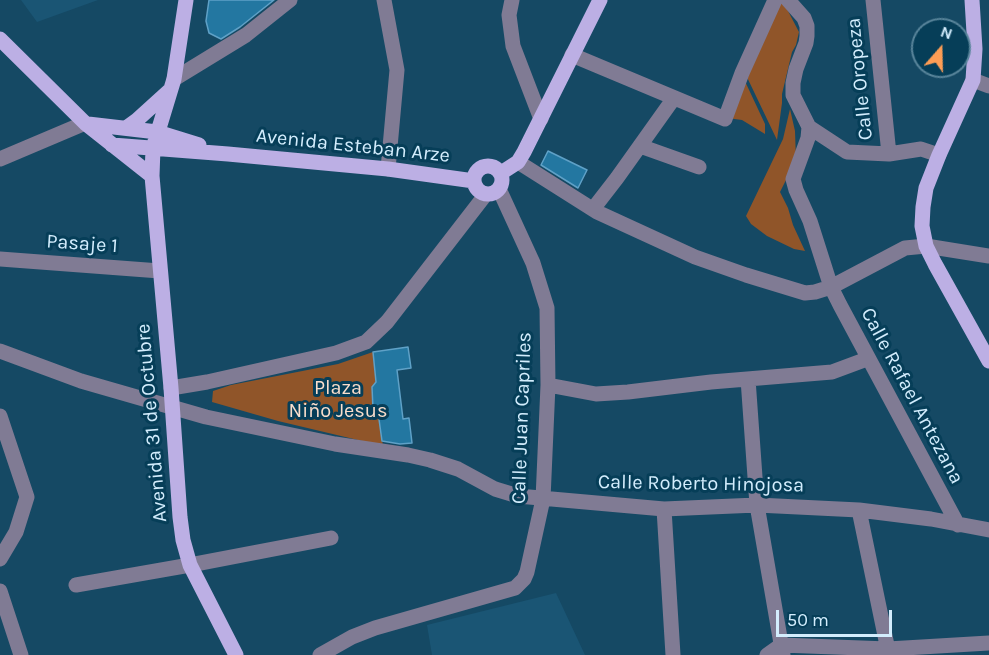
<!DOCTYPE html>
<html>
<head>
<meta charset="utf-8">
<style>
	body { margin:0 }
	#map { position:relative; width:989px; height:655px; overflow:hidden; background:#154964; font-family:Karla,sans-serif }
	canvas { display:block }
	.north { position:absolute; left:911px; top:18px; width:60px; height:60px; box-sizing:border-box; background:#063e58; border:2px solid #58849a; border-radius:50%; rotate:20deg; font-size:16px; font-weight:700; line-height:24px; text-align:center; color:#d3edfd }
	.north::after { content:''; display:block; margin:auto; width:21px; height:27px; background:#fd9d55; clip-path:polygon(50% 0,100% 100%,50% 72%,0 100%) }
	.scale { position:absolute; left:776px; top:610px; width:116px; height:27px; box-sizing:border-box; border:3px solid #d3edfd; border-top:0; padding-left:8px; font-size:18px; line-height:21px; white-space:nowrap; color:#d3edfd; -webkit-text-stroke:4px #063e58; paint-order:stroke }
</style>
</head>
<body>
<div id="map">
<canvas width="989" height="655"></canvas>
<div class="north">N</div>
<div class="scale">50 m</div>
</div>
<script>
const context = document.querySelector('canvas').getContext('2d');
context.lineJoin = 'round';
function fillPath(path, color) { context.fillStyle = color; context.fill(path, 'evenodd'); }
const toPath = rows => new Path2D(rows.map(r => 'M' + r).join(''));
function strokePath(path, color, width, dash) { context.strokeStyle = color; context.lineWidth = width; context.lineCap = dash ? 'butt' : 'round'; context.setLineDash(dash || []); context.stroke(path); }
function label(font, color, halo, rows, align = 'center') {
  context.font = font + ' Karla,sans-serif'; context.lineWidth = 6; context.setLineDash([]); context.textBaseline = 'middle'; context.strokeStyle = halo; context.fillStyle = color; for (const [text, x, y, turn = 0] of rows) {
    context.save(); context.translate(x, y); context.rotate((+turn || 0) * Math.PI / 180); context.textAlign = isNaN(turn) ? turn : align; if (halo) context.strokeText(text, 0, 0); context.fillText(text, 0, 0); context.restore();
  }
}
fillPath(toPath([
	[21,0,98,0,37,22],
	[556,593,585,655,432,655,427,625]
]), '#1a5574');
fillPath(toPath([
	[780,0,788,11,799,32,796,45,792,52,782,94,782,103,777,140,745,73],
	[743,77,765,124,765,134,742,120,727,118],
	[790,109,795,131,796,160,780,192,788,208,793,225,805,251,794,249,767,236,751,224,746,216,783,139],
	[373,352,376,382,372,387,373,409,378,412,383,446,278,421,212,402,213,391,231,385,338,364]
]), '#905529');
const building = toPath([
	[209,0,274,0,240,27,221,39,209,33,206,21,209,0],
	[548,151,587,170,578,188,541,165,548,151],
	[408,347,411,368,397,370,403,419,409,418,412,443,400,444,382,441,378,412,373,409,372,387,376,382,373,352,408,347]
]);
fillPath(building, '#2377a1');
strokePath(building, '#5fa1c7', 1.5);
strokePath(toPath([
	[384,0,397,70,388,169],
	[512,0,509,15,513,46,541,119],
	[788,0,804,18,807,26,807,36,806,43,796,69,793,83,793,95,809,127,808,138,793,179,796,190,810,221,831,287,840,305,958,525],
	[873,0,889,154],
	[572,55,725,119,742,73,775,0],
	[174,79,246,35,290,0],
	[973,80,989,86],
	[809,127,847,152,889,154,921,149,939,155],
	[640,146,699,167],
	[0,159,85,123],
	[518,162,597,212,695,257,746,275,805,293,815,292,831,287,905,248,926,246,989,256],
	[593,209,617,178,674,98],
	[0,259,160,271],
	[0,351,81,381,206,417,335,444,408,455,430,460,458,469,495,489,518,496,664,509,757,505,859,510,931,519,989,530],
	[748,379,757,505,783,655],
	[548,385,596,394,628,392,711,382,832,372,867,359],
	[171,388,207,382,336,353,366,342,387,322,486,194],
	[0,416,27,497,16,532,0,559],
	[664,509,673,655],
	[859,510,889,655],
	[76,585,190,565,331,538],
	[0,591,21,655],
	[320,655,352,637,375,628,515,588,524,579,527,572,543,499,548,385,547,308,533,263,499,189],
	[767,655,781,645,888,649,989,643]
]), '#807b94', 15);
strokePath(toPath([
	[186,0,174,79,153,148,152,176,171,388,180,517,183,540,190,565,236,655],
	[972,0,975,49,973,80,939,155,926,188,923,207,922,226,926,246,935,264,989,361],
	[0,39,85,123,152,176],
	[88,124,157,132,199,145],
	[126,128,137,120,169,91],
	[112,145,228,154,388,169,474,181],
	'474 180a14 14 0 1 1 28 0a14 14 0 1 1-28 0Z',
	[501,173,518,162,524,152,600,0]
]), '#bcafe4', 15);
label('20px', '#d3edfd', '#063e58', [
	["Calle Oropeza",860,79,-96],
	["Avenida Esteban Arze",353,146,6],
	["Pasaje 1",82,244,4],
	["Calle Rafael Antezana",912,396,62],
	["Calle Juan Capriles",522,418,-88],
	["Avenida 31 de Octubre",152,423,-95],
	["Calle Roberto Hinojosa",701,484,1]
]);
label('20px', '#fadecc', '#063e58', [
	["Plaza",338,388],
	["Niño Jesus",338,411]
]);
</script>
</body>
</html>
